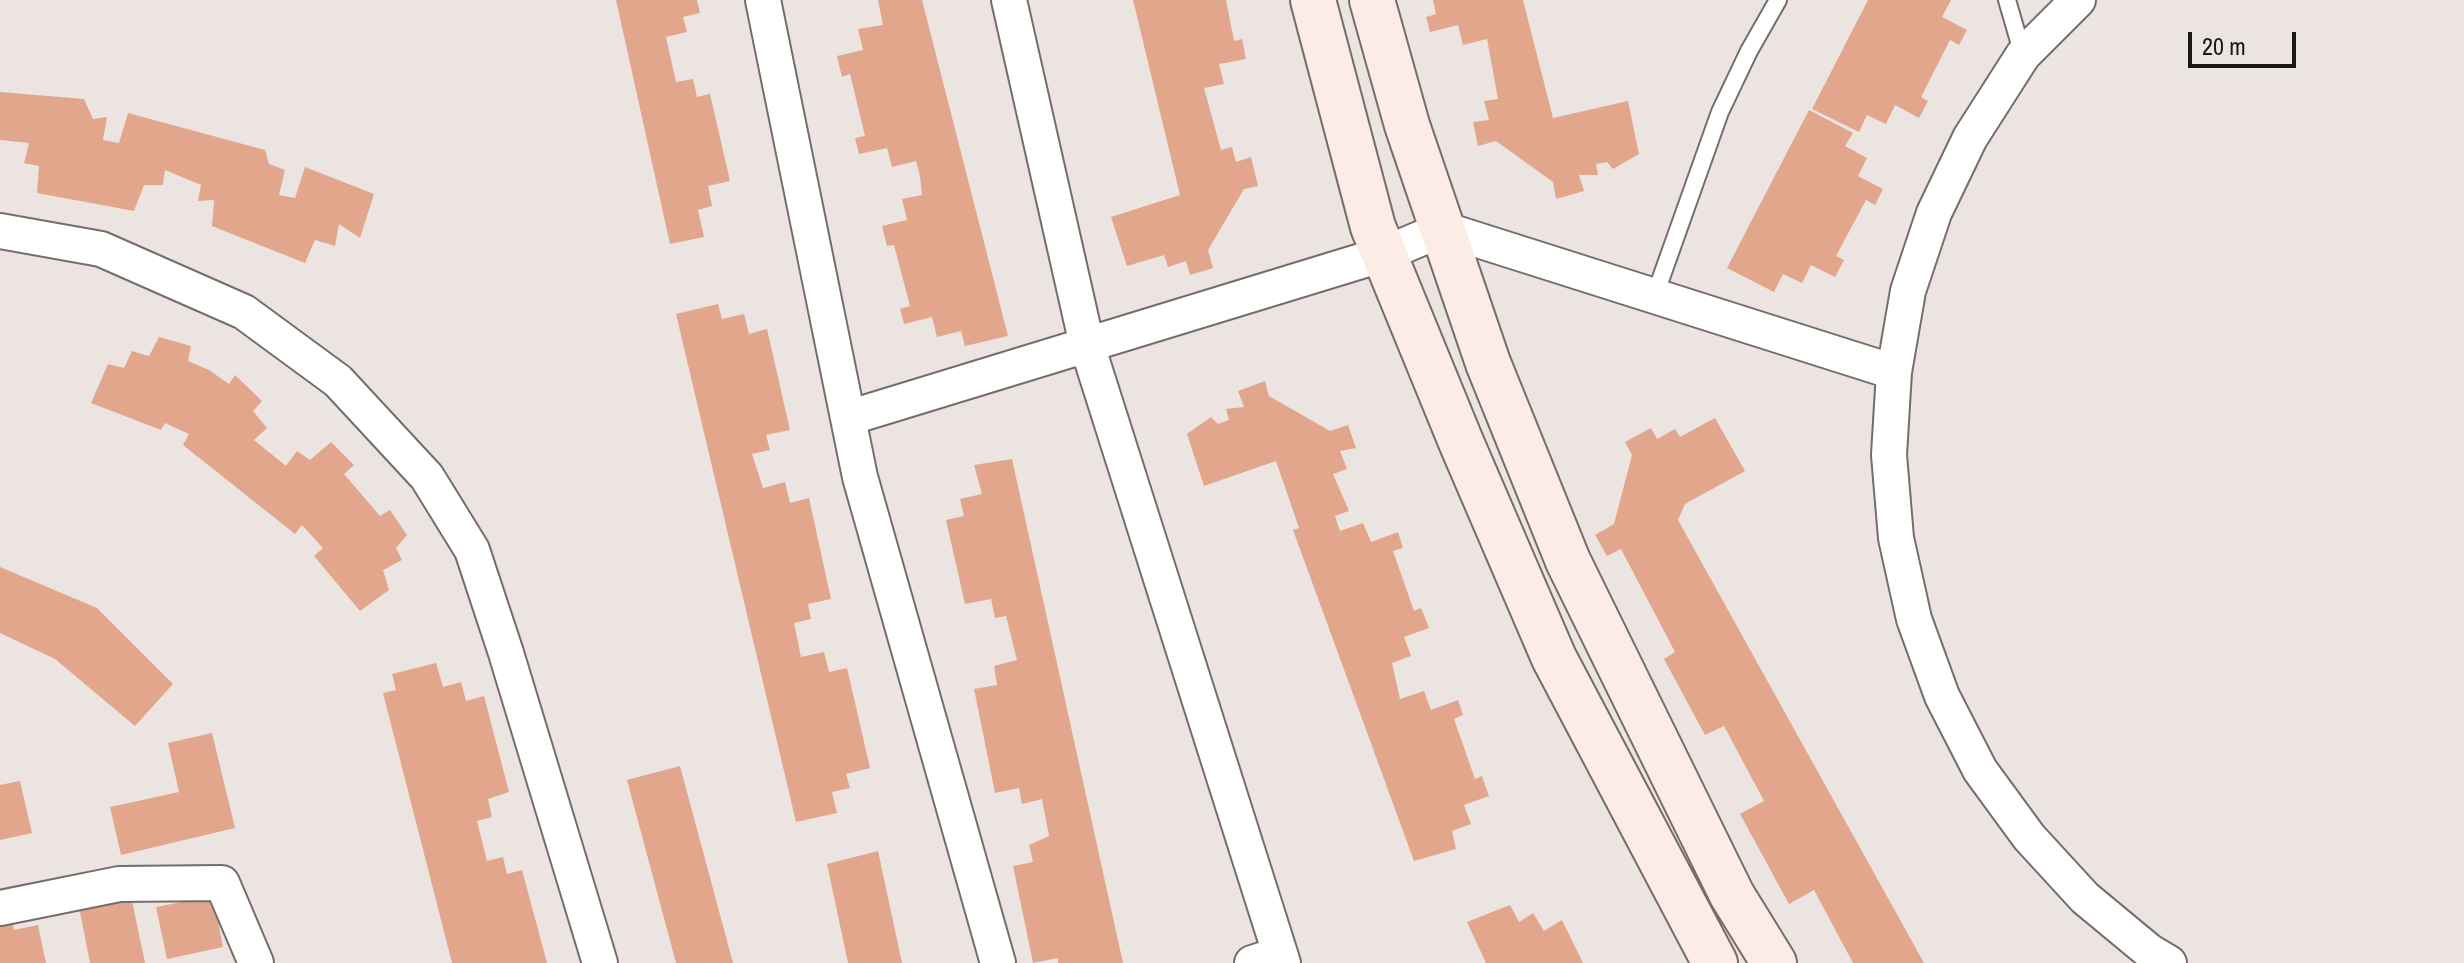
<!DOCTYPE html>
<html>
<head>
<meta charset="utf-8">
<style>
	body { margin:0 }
	#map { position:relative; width:2464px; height:963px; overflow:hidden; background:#ece4e1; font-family:"Archivo Narrow",sans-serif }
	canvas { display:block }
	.scale { position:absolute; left:2188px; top:32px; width:108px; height:36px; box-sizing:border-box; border:4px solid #1a1817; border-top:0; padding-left:10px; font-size:24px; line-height:28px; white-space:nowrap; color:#1a1817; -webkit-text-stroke:6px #ece4e1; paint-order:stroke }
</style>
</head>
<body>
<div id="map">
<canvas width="2464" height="963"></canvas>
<div class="scale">20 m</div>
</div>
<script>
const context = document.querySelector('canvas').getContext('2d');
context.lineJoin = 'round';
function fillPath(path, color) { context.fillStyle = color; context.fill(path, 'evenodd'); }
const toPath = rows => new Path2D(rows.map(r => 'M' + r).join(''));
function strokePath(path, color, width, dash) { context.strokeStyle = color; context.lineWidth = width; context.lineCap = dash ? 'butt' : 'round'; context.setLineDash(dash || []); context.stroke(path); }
fillPath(toPath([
	[616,0,697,0,700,13,683,17,687,32,666,37,676,82,693,79,697,97,710,94,730,181,708,186,712,206,698,210,704,237,670,244],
	[878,0,922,0,1008,336,965,346,961,331,937,337,932,317,904,324,900,309,910,306,894,245,887,246,882,226,907,220,902,199,922,195,920,176,916,161,892,167,887,148,859,154,855,138,865,136,850,74,842,77,837,56,863,50,858,29,883,25],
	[1133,0,1226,0,1234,41,1242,39,1246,59,1219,64,1224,84,1204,88,1221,150,1232,147,1236,162,1251,157,1258,186,1244,189,1208,250,1213,268,1190,275,1186,261,1168,267,1164,255,1127,266,1111,217,1180,195],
	[1433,0,1523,0,1553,118,1628,101,1639,154,1613,169,1607,162,1596,164,1598,175,1579,175,1584,191,1556,199,1553,182,1496,141,1478,146,1473,122,1489,120,1484,101,1498,99,1487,39,1463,45,1458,25,1430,32,1426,17,1436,14],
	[1868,0,1951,0,1942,17,1967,30,1959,45,1950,40,1921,97,1928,101,1919,118,1895,105,1886,124,1867,115,1859,132,1812,109],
	[0,92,84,99,93,119,107,117,103,140,119,143,128,113,265,150,269,164,285,170,279,195,295,198,305,167,374,194,360,238,339,224,335,246,315,240,305,263,212,226,214,200,198,201,201,185,165,170,163,185,144,185,134,211,37,193,39,166,24,163,29,143,0,140],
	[1809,110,1853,133,1845,146,1867,158,1858,176,1883,189,1875,205,1866,200,1836,256,1844,260,1835,277,1811,265,1802,283,1783,274,1774,292,1727,268],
	[718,304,722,319,744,314,749,334,767,329,790,430,766,435,770,450,752,454,763,488,785,482,790,503,809,498,831,599,808,604,811,619,794,623,798,642,801,657,824,652,829,672,847,668,870,768,846,774,850,788,832,792,837,813,796,822,676,314],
	[159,337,191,346,188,361,209,370,229,384,235,375,262,401,253,411,267,428,254,440,286,466,297,451,310,460,331,442,354,465,344,474,380,516,390,510,407,535,396,548,402,560,383,570,389,590,360,611,314,556,323,548,302,525,295,534,183,445,189,434,165,423,161,430,91,403,108,364,124,368,132,351,149,356],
	[1265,381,1269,396,1330,431,1348,425,1356,448,1340,451,1347,469,1333,474,1349,511,1335,516,1340,531,1363,523,1371,542,1398,532,1403,548,1393,551,1414,611,1421,608,1429,628,1404,637,1411,656,1392,663,1400,699,1424,691,1431,710,1458,700,1463,715,1454,719,1475,779,1482,776,1489,796,1464,805,1471,824,1452,831,1456,849,1414,861,1293,530,1299,528,1276,461,1204,486,1187,434,1211,417,1218,424,1229,420,1226,409,1244,407,1238,391],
	[1715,418,1745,471,1685,504,1678,520,1924,963,1853,963,1814,890,1789,904,1740,814,1764,801,1724,726,1705,735,1664,659,1675,652,1621,549,1607,556,1595,535,1614,524,1632,455,1625,442,1651,428,1657,439,1675,429,1680,437],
	[1012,459,1123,963,1058,963,1058,958,1033,963,1013,866,1033,862,1029,845,1049,836,1042,799,1022,804,1019,788,995,793,974,689,997,685,994,666,1017,660,1006,616,995,618,991,599,965,604,946,520,964,516,960,499,982,494,974,465],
	[0,567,97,608,173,684,135,726,55,659,0,633],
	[436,663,443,687,461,682,466,701,484,696,509,792,488,799,492,817,477,821,487,861,503,857,507,874,522,870,547,963,452,963,383,693,396,690,392,674],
	[212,733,235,828,121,855,110,807,179,792,168,743],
	[680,766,733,963,676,963,627,780],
	[20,781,32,833,0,840,0,785],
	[878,851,902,963,848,963,827,864],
	[130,891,145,963,90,963,78,902],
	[213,896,223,947,167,959,156,907],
	[1510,905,1519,922,1533,913,1544,931,1562,920,1583,963,1486,963,1467,922],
	[12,920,14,930,38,925,46,963,0,963,0,922]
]), '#e2a68d');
const lane = toPath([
	[2007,0,2023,55],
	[1655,295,1720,112,1749,51,1778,0]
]);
const street = toPath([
	[763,0,860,477,998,963],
	[1009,0,1087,345,1283,963],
	[2078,0,2023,55,1970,138,1934,213,1908,291,1894,372,1889,455,1896,538,1914,619,1942,696,1980,770,2029,837,2085,898,2149,951,2169,963],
	[0,231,101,249,244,312,338,381,427,477,472,550,506,653,600,963],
	[848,418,1384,254,1443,229,1894,372],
	[0,908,119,884,222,883,256,963],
	[1252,963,1280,954]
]);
const secondary = toPath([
	[1313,0,1373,227,1461,442,1554,658,1715,963],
	[1372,0,1407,125,1488,363,1568,561,1732,895,1774,963]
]);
strokePath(lane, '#746d6b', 20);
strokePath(street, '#746d6b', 38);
strokePath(secondary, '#746d6b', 48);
strokePath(lane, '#fff', 16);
strokePath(street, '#fff', 34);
strokePath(secondary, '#fdece5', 44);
</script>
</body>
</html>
